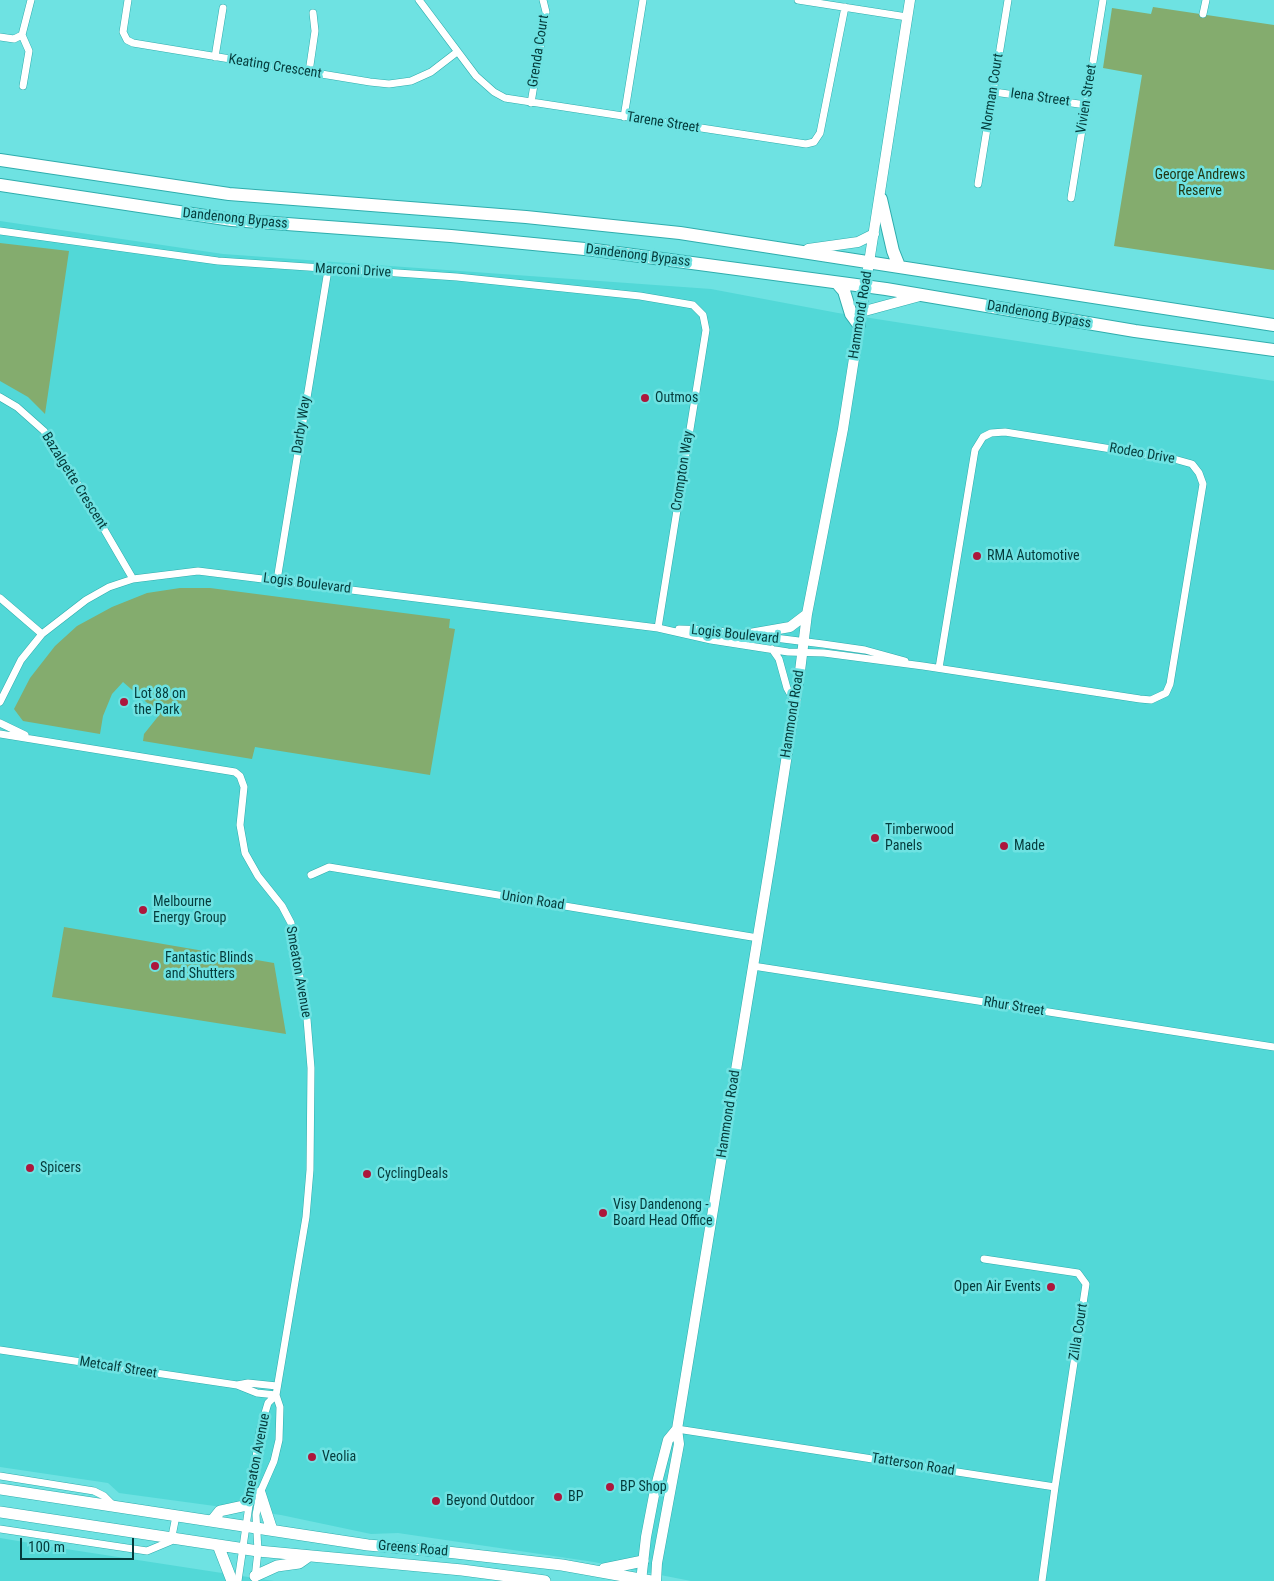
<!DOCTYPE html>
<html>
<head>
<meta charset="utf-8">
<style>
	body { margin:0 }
	#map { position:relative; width:1274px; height:1581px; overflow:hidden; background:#6ee2e2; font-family:"Roboto Condensed",sans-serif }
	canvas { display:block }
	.scale { position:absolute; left:20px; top:1538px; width:114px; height:22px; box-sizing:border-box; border:2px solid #043b3b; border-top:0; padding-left:6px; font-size:15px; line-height:18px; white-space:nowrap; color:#043b3b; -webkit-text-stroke:4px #6ee2e2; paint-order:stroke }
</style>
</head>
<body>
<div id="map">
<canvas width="1274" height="1581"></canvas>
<div class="scale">100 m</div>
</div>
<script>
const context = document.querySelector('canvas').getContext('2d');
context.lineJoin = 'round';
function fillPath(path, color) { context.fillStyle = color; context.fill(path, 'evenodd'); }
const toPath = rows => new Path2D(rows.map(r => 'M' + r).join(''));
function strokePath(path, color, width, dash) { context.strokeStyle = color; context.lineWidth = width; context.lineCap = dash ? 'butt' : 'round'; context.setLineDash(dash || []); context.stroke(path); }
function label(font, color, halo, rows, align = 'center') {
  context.font = font + ' "Roboto Condensed",sans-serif'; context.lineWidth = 5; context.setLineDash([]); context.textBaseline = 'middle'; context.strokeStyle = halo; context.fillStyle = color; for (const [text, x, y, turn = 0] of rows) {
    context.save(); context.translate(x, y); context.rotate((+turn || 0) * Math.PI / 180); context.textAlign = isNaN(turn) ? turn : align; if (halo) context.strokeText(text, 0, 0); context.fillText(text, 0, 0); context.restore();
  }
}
fillPath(toPath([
	[0,221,223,254,711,289,838,313,1274,381,1274,1581,691,1581,594,1562,398,1533,371,1534,281,1515,119,1493,108,1483,0,1467],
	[0,1538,66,1549,274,1581,0,1581]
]), '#52d8d7');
fillPath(toPath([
	[1153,7,1274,25,1274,270,1114,246,1142,75,1103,68,1112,8,1151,14],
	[0,243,69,251,45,414,28,397,0,381],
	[180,588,210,588,450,619,449,628,455,629,430,775,255,747,252,759,143,741,144,734,160,714,123,682,112,694,103,716,100,734,23,721,14,709,30,678,55,646,77,626,112,607,147,593],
	[64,927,274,963,286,1034,52,997]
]), '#84ac6e');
const street = toPath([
	[128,0,123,32,127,40,133,43,370,82,389,84,411,81,431,72,457,52],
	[419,0,476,76,494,92,505,98,806,144,814,142,820,133,845,7],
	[798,0,907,17],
	[1203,14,1206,0],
	[22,35,29,51,23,86],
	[22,35,31,0],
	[0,37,14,39,22,35],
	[215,57,223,8],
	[309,72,315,31,313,13],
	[994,92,1086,105],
	[531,103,546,12,543,0],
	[624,117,643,0],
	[978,184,1008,0],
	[1071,198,1103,0],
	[0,231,218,261,457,277,640,296,693,305,703,315,706,330,658,628],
	[0,397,17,407,44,431,66,464,133,579],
	[277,580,328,270],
	[0,598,42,634],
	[679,629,711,630,823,644,865,650,905,661],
	[772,649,779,659,787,688,795,702],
	[0,702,21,660,42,634,86,600,109,587,133,579,198,571,658,628,711,640,788,652,824,653,923,666,1140,699,1151,700,1166,693,1170,684,1203,484,1199,473,1192,464,1174,459,1005,432,991,433,983,437,975,450,939,668],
	[0,723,25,735],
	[0,734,235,772,240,776,244,787,240,825,245,853,258,876,282,906,291,923,307,1019,311,1068,310,1170,306,1217,276,1395,280,1407,279,1440,274,1461,260,1493,256,1515,258,1551,255,1578],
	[311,875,329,867,758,938],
	[753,966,1274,1047],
	[984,1259,1078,1273,1086,1284,1055,1487],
	[0,1350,237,1385,248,1383,277,1386],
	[237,1385,257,1393,276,1395],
	[677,1429,1055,1487,1042,1581],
	[0,1476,94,1491,104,1496,114,1506],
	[0,1529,147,1551,171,1541,176,1516],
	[238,1581,260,1430,268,1403,276,1395]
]);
const secondary = toPath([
	[808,249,858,242,874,234],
	[861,312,920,296],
	[744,635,790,627,807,614],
	[641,1581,646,1537,655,1490,668,1440,677,1429],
	[656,1581,657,1563,679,1444,677,1429,771,857,800,671,807,614,843,429,910,0]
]);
const primary = toPath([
	[0,1489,368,1545,447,1552,562,1565,651,1581],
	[260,1493,272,1530],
	[0,1512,258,1551,462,1570,545,1581],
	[212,1521,220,1511,243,1506,248,1503],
	[218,1545,232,1581],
	[604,1569,643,1561],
	[255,1576,277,1566,299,1563,309,1556]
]);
const highway = toPath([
	[0,160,229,194,526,217,680,233,1274,325],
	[0,185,232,220,451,236,595,250,886,289,1135,331,1274,350],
	[881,199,893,251,899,266],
	[837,283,844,291,851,314,859,325]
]);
strokePath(street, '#2fadad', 8);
strokePath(secondary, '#2fadad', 11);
strokePath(primary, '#2fadad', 12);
strokePath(highway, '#2fadad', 14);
strokePath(street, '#fff', 7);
strokePath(secondary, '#fff', 10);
strokePath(primary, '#fff', 11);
strokePath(highway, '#fff', 12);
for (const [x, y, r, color] of [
	[645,398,5,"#ac173c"],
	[977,556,5,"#ac173c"],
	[124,702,5,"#ac173c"],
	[875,838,5,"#ac173c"],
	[1004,846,5,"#ac173c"],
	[143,910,5,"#ac173c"],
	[155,966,5,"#ac173c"],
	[30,1168,5,"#ac173c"],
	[367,1174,5,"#ac173c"],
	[603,1213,5,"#ac173c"],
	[1051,1287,5,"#ac173c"],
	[312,1457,5,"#ac173c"],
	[610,1487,5,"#ac173c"],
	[558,1497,5,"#ac173c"],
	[436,1501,5,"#ac173c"]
]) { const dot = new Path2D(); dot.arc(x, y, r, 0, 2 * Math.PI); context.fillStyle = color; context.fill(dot); strokePath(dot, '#6ee2e2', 2); }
label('14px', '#043b3b', '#6ee2e2', [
	["Grenda Court",539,51,-81],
	["Keating Crescent",275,67,9],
	["Norman Court",993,92,-81],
	["Iena Street",1040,98,8],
	["Vivien Street",1087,99,-81],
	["Tarene Street",663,123,9],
	["Dandenong Bypass",235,219,6],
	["Dandenong Bypass",638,256,7],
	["Marconi Drive",353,271,3],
	["Hammond Road",861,315,-81],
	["Dandenong Bypass",1039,315,10],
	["Darby Way",302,425,-81],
	["Rodeo Drive",1142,454,10],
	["Crompton Way",683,471,-81],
	["Bazalgette Crescent",74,481,58],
	["Logis Boulevard",307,584,7],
	["Logis Boulevard",735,635,6],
	["Hammond Road",793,714,-81],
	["Union Road",533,901,9],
	["Smeaton Avenue",298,972,80],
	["Rhur Street",1014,1007,9],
	["Hammond Road",729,1114,-81],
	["Zilla Court",1079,1332,-81],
	["Metcalf Street",118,1368,9],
	["Smeaton Avenue",257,1459,-79],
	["Tatterson Road",913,1465,9],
	["Greens Road",413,1549,5]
]);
label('14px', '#223814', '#6ee2e2', [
	["George Andrews",1200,175],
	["Reserve",1200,191]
]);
label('14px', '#043b3b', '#6ee2e2', [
	["Outmos",655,398],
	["RMA Automotive",987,556],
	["Lot 88 on",134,694],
	["the Park",134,710],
	["Timberwood",885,830],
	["Panels",885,846],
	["Made",1014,846],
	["Melbourne",153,902],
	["Energy Group",153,918],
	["Fantastic Blinds",165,958],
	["and Shutters",165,974],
	["Spicers",40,1168],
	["CyclingDeals",377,1174],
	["Visy Dandenong -",613,1205],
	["Board Head Office",613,1221],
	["Open Air Events",1041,1287,"right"],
	["Veolia",322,1457],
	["BP Shop",620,1487],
	["BP",568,1497],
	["Beyond Outdoor",446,1501]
], 'left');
</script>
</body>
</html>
